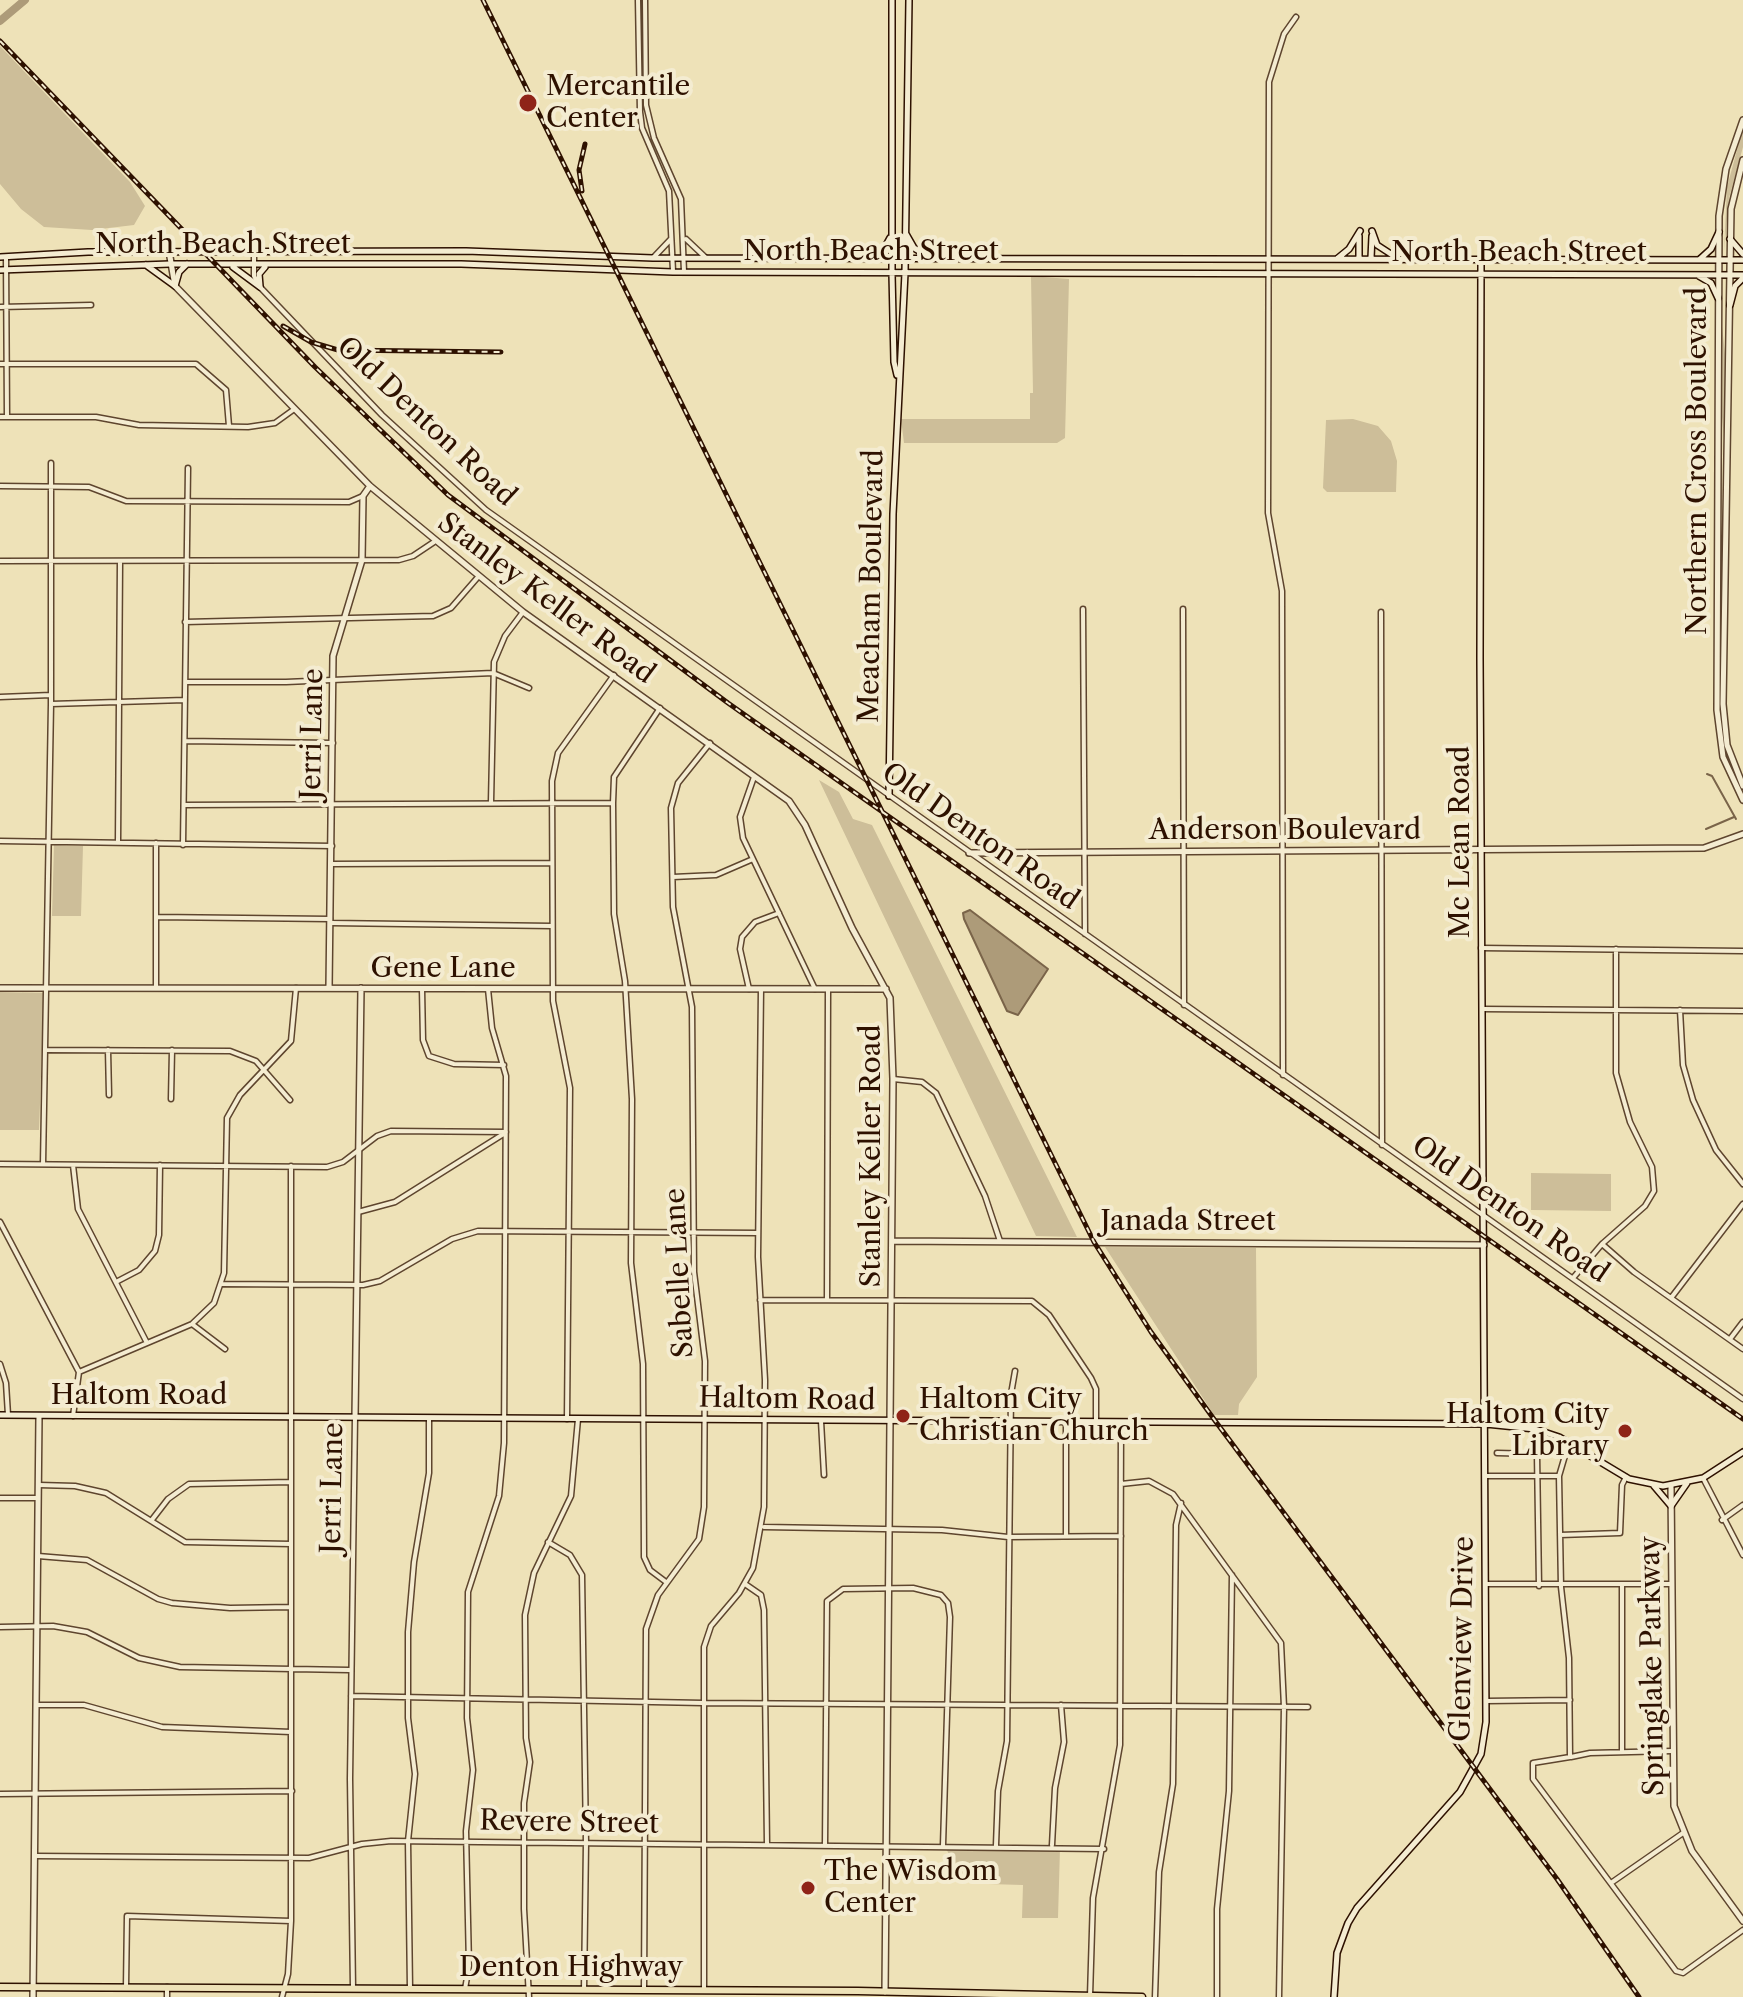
<!DOCTYPE html>
<html>
<head>
<meta charset="utf-8">
<style>
	body { margin:0 }
	canvas { display:block; background:#eee2b8 }
</style>
</head>
<body>
<canvas width="1743" height="1997"></canvas>
<script>
const context = document.querySelector('canvas').getContext('2d');
context.lineJoin = 'round';
function fillPath(path, color) { context.fillStyle = color; context.fill(path, 'evenodd'); }
const toPath = rows => new Path2D(rows.map(r => 'M' + r).join(''));
function strokePath(path, color, width, dash) { context.strokeStyle = color; context.lineWidth = width; context.lineCap = dash ? 'butt' : 'round'; context.setLineDash(dash || []); context.stroke(path); }
function label(font, color, halo, rows, align = 'center') {
  context.font = font + ' "Libre Caslon Text",serif'; context.lineWidth = 8; context.setLineDash([]); context.textBaseline = 'middle'; context.strokeStyle = halo; context.fillStyle = color; for (const [text, x, y, turn = 0] of rows) {
    context.save(); context.translate(x, y); context.rotate((+turn || 0) * Math.PI / 180); context.textAlign = isNaN(turn) ? turn : align; if (halo) context.strokeText(text, 0, 0); context.fillText(text, 0, 0); context.restore();
  }
}
fillPath(toPath([
	[0,46,130,182,145,206,134,225,92,230,44,227,21,209,0,184],
	[1743,128,1743,147,1729,198,1724,252,1727,187],
	[1031,276,1069,279,1065,438,1057,443,904,443,901,419,1030,419,1030,393,1033,393],
	[1721,317,1726,363,1725,448,1722,417],
	[1353,419,1378,426,1391,441,1397,461,1396,492,1327,492,1323,488,1326,420],
	[819,780,839,792,853,819,872,825,1077,1237,1036,1236],
	[54,845,83,846,81,916,52,916],
	[0,992,44,993,39,1130,0,1130],
	[1531,1173,1611,1174,1611,1211,1531,1210],
	[1105,1247,1256,1248,1257,1377,1239,1404,1238,1415,1214,1415],
	[945,1847,1060,1848,1058,1918,1022,1918,1023,1885,988,1884,962,1876]
]), '#cdbe99');
const water = toPath([
	[970,910,1048,969,1018,1015,1007,1011,964,919,963,913,970,910]
]);
fillPath(water, '#ad9b79');
strokePath(water, '#7a6449', 2);
strokePath(toPath([
	[1707,774,1712,776,1736,819],
	[1706,829,1734,817]
]), '#7a6449', 2);
strokePath(toPath([
	[0,21,25,0]
]), '#ad9b79', 8);
const minor = toPath([
	[638,0,640,112,642,128,669,191,673,271],
	[645,0,646,105,654,138,681,199,684,272],
	[686,239,705,257],
	[254,251,254,276,260,287,382,415,486,510,1743,1399],
	[6,257,7,417],
	[653,258,671,239],
	[0,307,91,305],
	[0,364,196,364,226,390,229,426],
	[0,417,96,417,139,425,248,427,275,423,293,410],
	[0,486,89,487,126,501,349,502,363,496],
	[0,561,399,560,413,556,434,542],
	[1083,609,1085,934],
	[1183,609,1184,1005],
	[1381,612,1382,1145],
	[185,622,433,616,451,608,478,577],
	[186,682,286,682,493,673,529,688],
	[0,697,51,695],
	[51,704,185,700],
	[660,708,614,777,613,803,614,914,625,981,632,1099,631,1263,643,1364,644,1557,650,1570,666,1582],
	[185,741,333,743],
	[754,777,740,817,743,838,815,989],
	[491,802,494,662,505,636,523,612],
	[184,805,613,803],
	[0,841,332,846],
	[118,842,120,562],
	[183,845,188,468],
	[331,864,552,863],
	[673,877,716,875,753,859],
	[156,917,330,919],
	[331,923,552,926],
	[1481,948,1743,951],
	[156,988,156,843],
	[422,989,423,1040,429,1056,454,1064,504,1065],
	[749,989,740,949,742,937,755,922,779,913],
	[1482,1009,1743,1011],
	[1680,1010,1683,1065,1693,1100,1716,1150,1743,1184],
	[47,1050,230,1051,256,1061,290,1100],
	[108,1050,109,1095],
	[1283,1075,1282,591,1268,513,1269,82,1284,34,1296,17],
	[893,1079,922,1082,936,1093,985,1196,1000,1241],
	[171,1099,172,1050],
	[0,1164,327,1167,343,1162,377,1136,391,1131,506,1132],
	[43,1164,51,704,51,463],
	[73,1165,78,1209,146,1341],
	[358,1212,395,1202,505,1133],
	[0,1222,79,1372,73,1416],
	[1602,1244,1634,1272,1743,1349],
	[1573,1278,1602,1244,1645,1206,1654,1191,1652,1167,1630,1122,1616,1073,1616,949],
	[116,1282,139,1270,155,1251,159,1235,160,1165],
	[222,1284,363,1285,380,1281,452,1239,478,1231,758,1233],
	[1671,1298,1743,1204],
	[827,1299,828,990],
	[760,1300,1032,1301,1049,1315,1091,1378,1096,1389,1096,1422],
	[192,1324,225,1349],
	[1730,1339,1743,1322],
	[0,1364,6,1383,8,1415],
	[79,1372,192,1324,214,1303,224,1273,227,1118,240,1095,291,1041,296,988],
	[567,1419,570,1088,553,1001,552,781,558,753,614,675],
	[821,1421,824,1475],
	[1569,1442,1559,1476,1561,1587,1569,1658,1570,1757,1533,1763,1533,1779,1676,1971,1683,1973,1743,1930],
	[1497,1453,1537,1454],
	[1486,1476,1559,1476],
	[1703,1478,1743,1555],
	[1121,1484,1149,1481,1173,1494,1281,1643,1284,1707,1279,1997],
	[39,1485,75,1486,106,1493,185,1542,291,1544],
	[0,1498,38,1498],
	[1722,1520,1743,1505],
	[151,1521,168,1499,189,1484,291,1482],
	[764,1527,942,1530,1008,1537,1121,1536],
	[1066,1535,1066,1422],
	[1560,1535,1620,1533,1622,1485,1626,1477],
	[548,1542,570,1555,582,1575,586,1843,584,1990],
	[38,1556,87,1560,158,1599,172,1603,230,1608,291,1607],
	[745,1584,761,1595,764,1610,767,1844],
	[1486,1584,1671,1584],
	[1622,1585,1622,1752],
	[1539,1586,1537,1454,1542,1442],
	[0,1627,53,1626,87,1632,139,1658,180,1667,349,1670],
	[351,1696,703,1703,1308,1707],
	[1486,1701,1570,1700],
	[37,1705,84,1705,162,1727,291,1732],
	[1571,1757,1590,1753,1672,1751],
	[0,1794,292,1791],
	[825,1845,827,1601,843,1589,913,1588,941,1595,948,1603,950,1617,943,1845],
	[996,1845,998,1791,1007,1741,1011,1394,1015,1371],
	[1052,1845,1055,1788,1064,1742,1061,1705],
	[35,1856,309,1858,362,1844,391,1841,1104,1849],
	[1611,1883,1683,1833],
	[126,1987,127,1916,291,1921],
	[353,1988,350,1779,355,1417],
	[410,1989,408,1841,415,1774,408,1718,408,1632,414,1562,429,1473,429,1418],
	[465,1989,469,1966,466,1831,473,1770,467,1718,468,1592,499,1496,504,1443,506,1076,492,1028,488,989],
	[644,1989,646,1629,658,1595,699,1539,704,1507,705,1361,694,1272,692,1007,673,907,671,808,678,783,710,743],
	[704,1990,704,1647,711,1626,739,1593,753,1568,764,1507,765,1380,758,1257,761,989],
	[1090,1996,1093,1898,1120,1745,1121,1422],
	[167,1997,167,1987],
	[282,1997,288,1974,291,1921,291,1166],
	[529,1997,524,1909,524,1803,530,1762,526,1738,525,1615,534,1573,571,1496,578,1419],
	[1155,1997,1159,1872,1173,1784,1176,1525,1181,1503],
	[1217,1997,1217,1909,1229,1791,1232,1575]
]);
const tertiary = toPath([
	[1743,120,1726,169,1719,216,1717,710,1723,757,1743,800],
	[1743,160,1731,209,1723,704,1727,745,1743,786],
	[169,251,175,286,370,486,523,612,789,801,805,825,852,928,890,998,893,1079,885,1992],
	[969,853,1704,848,1743,834],
	[0,988,886,989],
	[329,988,333,656,362,560,363,496,370,486],
	[892,1241,1484,1245],
	[355,1417,361,988],
	[1671,1486,1674,1806,1692,1851,1743,1921],
	[33,1997,39,1416]
]);
const secondary = toPath([
	[892,0,892,274,894,362,897,375],
	[1372,231,1377,245,1397,258],
	[906,234,914,248,926,255],
	[1730,239,1743,254],
	[872,256,884,249,890,238],
	[0,257,88,252,466,251,653,258,1743,260],
	[1338,258,1349,249,1360,231],
	[1359,258,1359,236],
	[1371,258,1372,236],
	[1700,259,1711,249,1719,232],
	[146,265,175,286,179,272,187,264],
	[233,267,260,287],
	[0,270,170,264,461,264,673,272,1743,275],
	[1699,276,1711,283,1718,298],
	[260,286,259,274,265,267],
	[1730,305,1735,286,1743,278],
	[889,796,893,514,905,273,909,0],
	[0,1415,1486,1424,1535,1429,1559,1437,1629,1479,1663,1486,1703,1478,1743,1452],
	[1654,1486,1671,1506,1687,1483],
	[1334,1997,1337,1953,1348,1923,1357,1908,1460,1792,1481,1754,1486,1722,1480,658,1481,259]
]);
const primary = toPath([
	[0,1987,858,1991,1142,1997]
]);
strokePath(minor, '#5e452e', 7);
strokePath(tertiary, '#5e452e', 8);
strokePath(secondary, '#2e1100', 8);
strokePath(primary, '#2e1100', 9);
strokePath(minor, '#f4ecd1', 4);
strokePath(tertiary, '#f4ecd1', 5);
strokePath(secondary, '#f4ecd1', 5);
strokePath(primary, '#eee2b8', 6);
const rail = toPath([
	[483,0,1094,1242,1151,1332,1216,1422,1557,1879,1639,1997],
	[0,41,315,367,448,495,728,703,1743,1419],
	[582,191,579,170,585,144],
	[283,326,311,342,338,350,501,352]
]);
strokePath(rail, '#2e1100', 5);
strokePath(rail, '#f4ecd1', 2, [6]);
for (const [x, y, r, color] of [
	[528,103,10,"#8f2418"],
	[903,1416,8,"#8f2418"],
	[1625,1431,8,"#8f2418"],
	[808,1888,8,"#8f2418"]
]) { const dot = new Path2D(); dot.arc(x, y, r, 0, 2 * Math.PI); context.fillStyle = color; context.fill(dot); strokePath(dot, '#f4ecd1', 3); }
label('28px', '#2e1100', '#f4ecd1', [
	["Mercantile",546,87],
	["Center",546,119],
	["Haltom City",919,1400],
	["Christian Church",919,1432],
	["Haltom City",1609,1415,"right"],
	["Library",1609,1447,"right"],
	["The Wisdom",824,1872],
	["Center",824,1904]
], 'left');
label('28px', '#2e1100', '#f4ecd1', [
	["North Beach Street",223,245],
	["North Beach Street",871,252],
	["North Beach Street",1519,253],
	["Old Denton Road",426,422,43],
	["Northern Cross Boulevard",1698,461,-90],
	["Meacham Boulevard",872,586,-89],
	["Stanley Keller Road",546,599,37],
	["Jerri Lane",313,734,-89],
	["Anderson Boulevard",1285,831],
	["Old Denton Road",980,837,35],
	["Mc Lean Road",1461,842,-90],
	["Gene Lane",443,969],
	["Stanley Keller Road",872,1156,-90],
	["Old Denton Road",1510,1210,35],
	["Janada Street",1188,1222],
	["Sabelle Lane",680,1273,-93],
	["Haltom Road",139,1396],
	["Haltom Road",787,1400,1],
	["Jerri Lane",333,1488,-89],
	["Glenview Drive",1463,1639,-89],
	["Springlake Parkway",1653,1666,-91],
	["Revere Street",569,1823,1],
	["Denton Highway",571,1968]
]);
</script>
</body>
</html>
